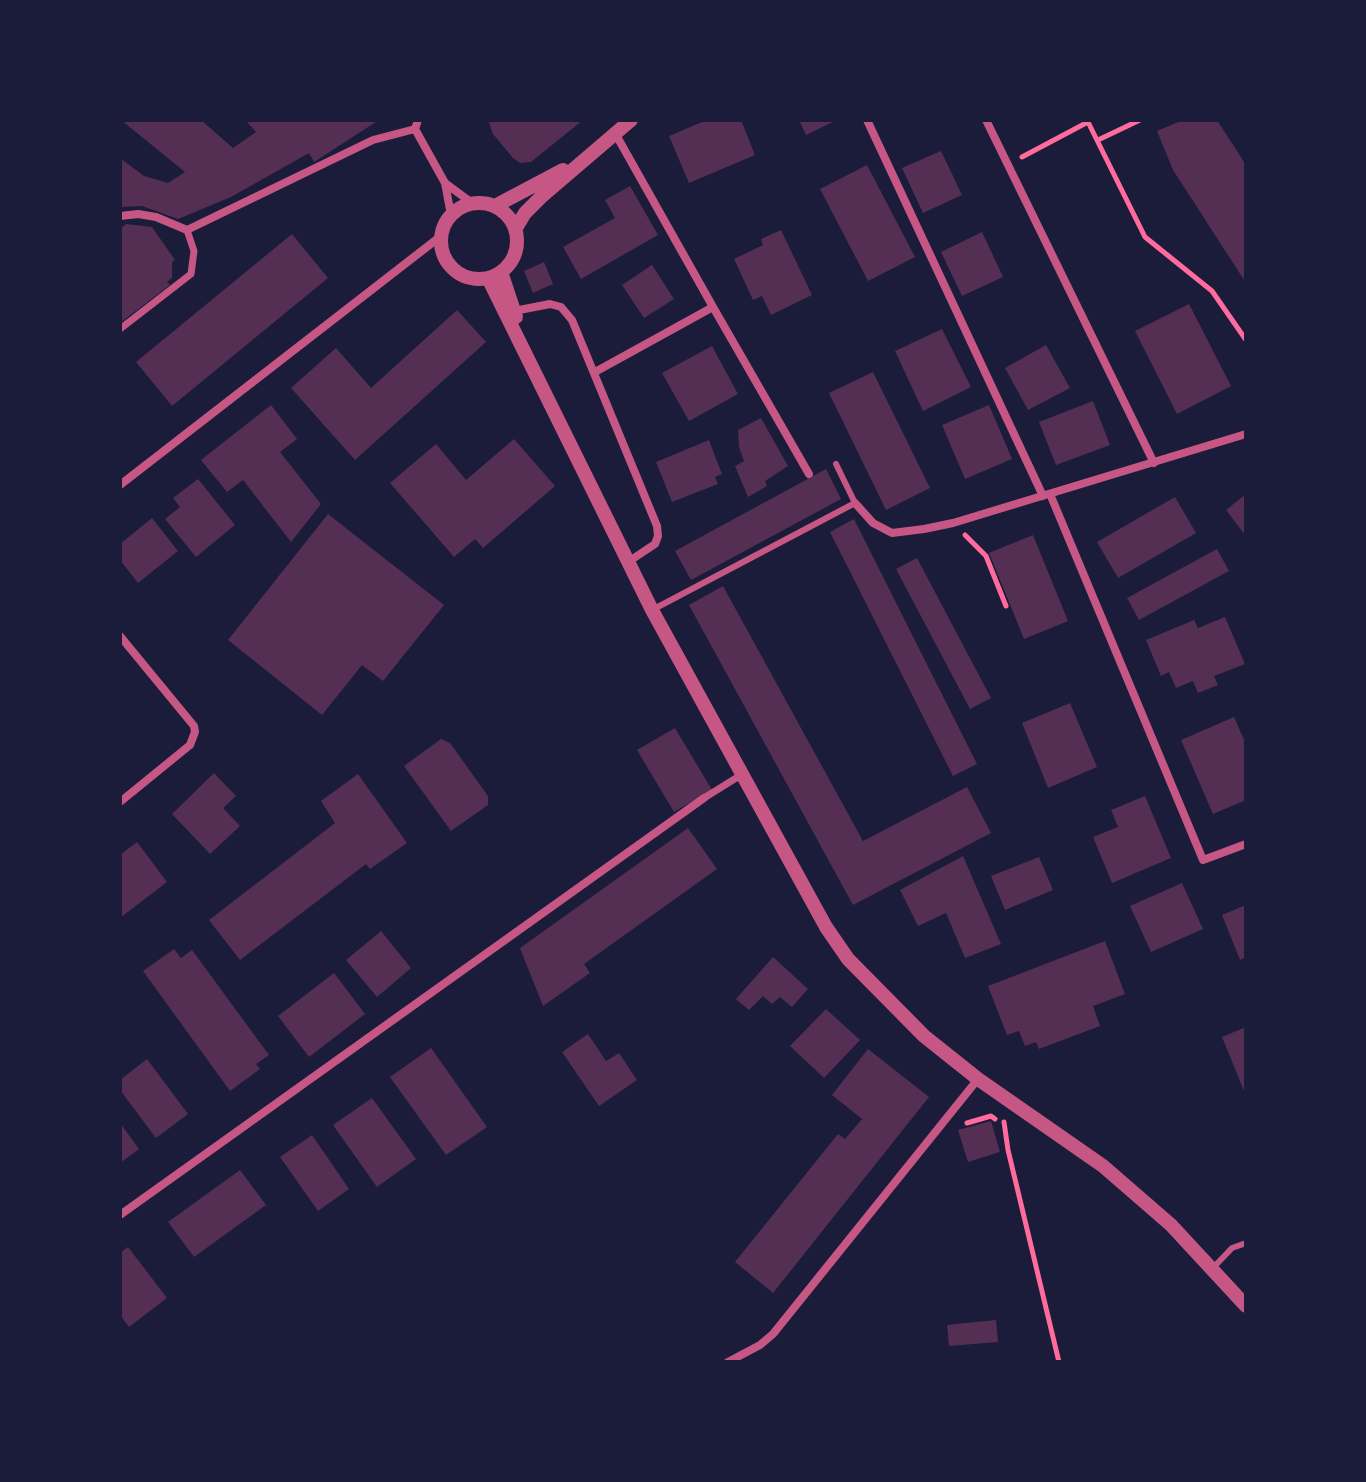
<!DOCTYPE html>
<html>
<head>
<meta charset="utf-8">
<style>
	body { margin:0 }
	#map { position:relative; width:1366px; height:1482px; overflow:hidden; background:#1b1b3a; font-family:Signika,sans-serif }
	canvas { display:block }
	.frame { position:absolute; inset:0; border:122px solid #1b1b3a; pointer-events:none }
</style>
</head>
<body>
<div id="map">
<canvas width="1366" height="1482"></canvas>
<div class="frame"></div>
</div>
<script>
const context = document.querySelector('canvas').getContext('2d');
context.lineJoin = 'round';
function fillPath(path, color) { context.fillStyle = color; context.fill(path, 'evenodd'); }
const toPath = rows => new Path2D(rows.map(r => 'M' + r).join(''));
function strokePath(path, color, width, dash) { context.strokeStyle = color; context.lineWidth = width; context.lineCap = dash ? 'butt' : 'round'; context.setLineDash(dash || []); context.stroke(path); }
fillPath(toPath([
	[121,120,201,120,233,148,256,132,245,120,379,120,314,162,309,153,231,197,178,219,142,206,120,207,120,158,144,176,168,183,185,172],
	[488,120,583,120,531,162,520,163,513,158,493,134],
	[707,120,741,120,755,155,689,183,669,136],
	[799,120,837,120,806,135],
	[1183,120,1217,120,1246,165,1246,283,1173,170,1157,131],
	[941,151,962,195,923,213,902,168],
	[867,165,915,257,868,281,820,189],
	[630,186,658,235,581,279,563,247,615,218,605,200],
	[126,224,152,227,175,260,172,262,172,278,167,282,170,285,120,323,120,229],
	[781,230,812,295,771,315,762,296,753,300,734,259,763,245,761,239],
	[982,232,1003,277,962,296,941,252],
	[292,234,328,278,172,406,136,362],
	[544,262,553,284,533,293,524,271],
	[652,265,674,299,644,318,622,285],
	[1189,304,1231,386,1177,414,1135,331],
	[457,310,486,342,355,460,291,388,336,348,371,388],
	[942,329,971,387,923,411,895,351],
	[1046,345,1070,388,1028,410,1005,368],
	[712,346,738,394,689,421,662,373],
	[873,372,930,488,886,510,829,393],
	[1093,401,1110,445,1056,465,1039,422],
	[271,405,297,439,280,452,321,504,291,542,243,480,227,492,201,460],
	[989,405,1012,459,965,479,942,425],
	[761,418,788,466,765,481,767,486,748,497,735,466,744,461,739,447,738,430],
	[514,439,555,486,483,548,475,539,454,557,390,483,436,444,466,480],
	[709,440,722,474,715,477,718,484,672,502,656,462],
	[826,469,841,499,691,580,675,551],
	[198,479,235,525,196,557,165,519,180,507,173,498],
	[1246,494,1246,536,1226,510],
	[1175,497,1196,533,1118,578,1097,542],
	[328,514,444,605,383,681,362,665,322,715,228,640],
	[152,518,178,551,138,583,120,560,120,544],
	[854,519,977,764,953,776,830,532],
	[1033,535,1068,621,1024,639,989,553],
	[1217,549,1229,571,1139,620,1127,598],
	[917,558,991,698,970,709,896,569],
	[723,586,863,841,967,787,991,833,853,905,689,605],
	[1225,617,1245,664,1214,676,1218,685,1198,693,1193,681,1176,688,1169,672,1161,676,1146,640,1194,620,1198,628],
	[1070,703,1097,767,1048,788,1022,723],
	[1234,717,1246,744,1246,800,1213,814,1181,740],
	[675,728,712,790,674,812,637,750],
	[441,739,450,743,488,796,488,805,451,831,404,766],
	[214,773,236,796,223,808,240,826,210,854,172,814],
	[358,774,407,843,370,869,366,864,240,960,209,920,335,823,321,801],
	[1145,796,1171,858,1112,883,1093,837,1118,827,1111,810],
	[688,828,717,869,584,964,590,973,543,1006,520,948],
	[137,842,167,882,120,918,120,855],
	[963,856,1001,944,965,958,946,913,918,926,900,890],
	[1039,857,1053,890,1005,910,991,876],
	[1182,883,1203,929,1151,952,1130,906],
	[1246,905,1246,957,1240,960,1222,915],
	[381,931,411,968,377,997,346,960],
	[1105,941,1125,994,1093,1006,1100,1026,1039,1049,1036,1042,1025,1046,1019,1031,1007,1035,988,986],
	[174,949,181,958,192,950,269,1055,256,1064,260,1069,230,1091,143,971],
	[773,957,808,989,792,1007,780,997,772,1004,763,996,749,1010,736,999],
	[334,973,365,1014,309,1057,278,1016],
	[826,1009,860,1040,824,1078,790,1046],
	[1246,1027,1246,1096,1222,1037],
	[588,1034,606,1061,619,1053,637,1080,599,1106,562,1052],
	[431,1048,487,1127,446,1155,390,1077],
	[868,1049,929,1097,773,1293,735,1262,838,1134,845,1139,862,1119,832,1095],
	[147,1059,188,1114,156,1138,120,1090,120,1080],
	[372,1098,416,1159,377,1187,333,1125],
	[991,1121,1000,1152,968,1162,958,1130],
	[120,1123,139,1149,120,1163],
	[312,1135,349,1189,318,1211,280,1157],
	[240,1170,266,1205,194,1257,168,1222],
	[128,1247,167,1298,129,1327,120,1315,120,1253],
	[996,1320,998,1342,949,1346,947,1325]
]), '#542f53');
strokePath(toPath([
	[1087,120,1145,237,1212,291,1246,340],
	[1098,140,1140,120],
	[1022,157,1088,122],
	[965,535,986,556,1006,606],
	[1004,1122,1008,1150,1059,1362],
	[967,1123,991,1116,995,1119]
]), '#ff6b9d', 5);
strokePath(toPath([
	[652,610,855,503,836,464],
	[1212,1269,1232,1248,1246,1243]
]), '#c65784', 6);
strokePath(toPath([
	[120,329,191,274,194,251,187,230],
	[704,798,741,775]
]), '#c65784', 7);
strokePath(toPath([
	[418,120,415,129,445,183,451,215],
	[867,120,1043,496],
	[986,120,1154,463],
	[445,183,472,203],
	[120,216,138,214,156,217,187,230,373,140,415,129],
	[713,307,809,474],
	[514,311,550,304,561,307,572,320,657,526,658,536,655,544,628,562],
	[595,372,713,307,615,133],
	[120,485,441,236],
	[1050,494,1203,860,1246,844],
	[855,503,873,523,892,533,924,529,953,523,1246,434],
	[120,636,194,726,195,732,190,745,120,802],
	[120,1215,704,798],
	[728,1362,760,1345,773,1334,978,1079]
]), '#c65784', 8);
strokePath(toPath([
	'441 241a38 38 0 1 1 76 0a38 38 0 1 1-76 0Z',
	[495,206,563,170],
	[516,228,525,213,541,197,631,120],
	[501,272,516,317],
	[488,278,652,610,826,927,848,959,924,1036,978,1079,1103,1166,1171,1225,1246,1306]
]), '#c65784', 14);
</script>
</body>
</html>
